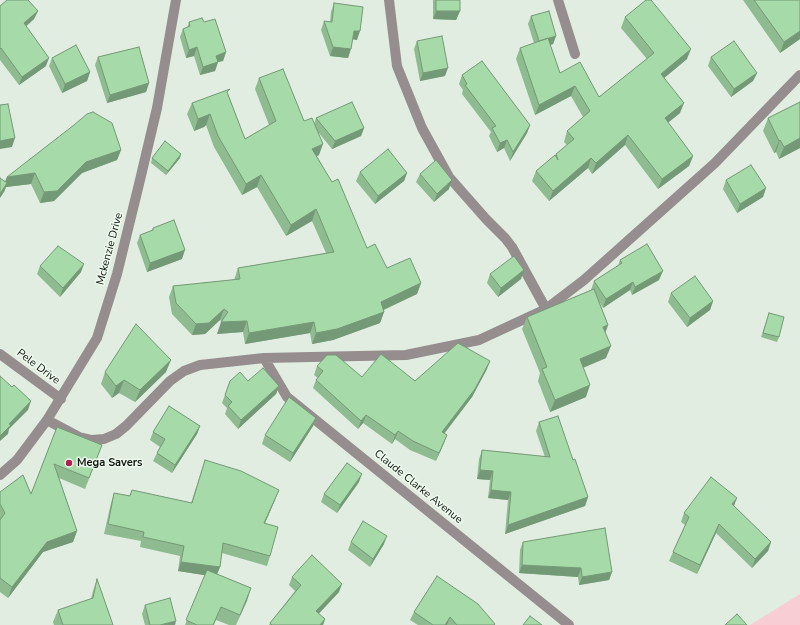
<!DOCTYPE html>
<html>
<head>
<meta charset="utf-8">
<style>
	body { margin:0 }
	canvas { display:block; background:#e0ede0 }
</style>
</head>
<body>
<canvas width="800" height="625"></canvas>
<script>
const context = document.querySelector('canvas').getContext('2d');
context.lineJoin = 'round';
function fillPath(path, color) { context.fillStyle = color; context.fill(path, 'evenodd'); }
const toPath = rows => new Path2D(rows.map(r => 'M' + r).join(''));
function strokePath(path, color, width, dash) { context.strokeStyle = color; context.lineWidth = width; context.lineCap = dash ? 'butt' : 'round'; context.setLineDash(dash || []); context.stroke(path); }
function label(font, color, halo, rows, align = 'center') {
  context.font = font + ' "Nunito Sans",sans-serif'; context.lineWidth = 3; context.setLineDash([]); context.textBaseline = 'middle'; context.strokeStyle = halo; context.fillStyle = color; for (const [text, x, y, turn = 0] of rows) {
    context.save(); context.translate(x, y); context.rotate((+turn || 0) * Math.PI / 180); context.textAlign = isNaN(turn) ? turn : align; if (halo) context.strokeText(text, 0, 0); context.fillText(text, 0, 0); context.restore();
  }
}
fillPath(toPath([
	[800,594,800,625,750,625]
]), '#f8cdd3');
strokePath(toPath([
	[389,0,397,66,422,128,449,177,486,219,505,238,512,247,546,309],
	[558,0,575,54],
	[0,354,61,399],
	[264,358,287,397,569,625],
	[47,420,79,437,92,440,104,439,116,434,126,426,170,381,184,371,200,365,264,358,406,355,479,340,546,309,584,280,715,163,800,75],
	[0,475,17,460,47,420,97,338,117,274,140,180,157,108,176,0]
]), '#958d8e', 10);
fillPath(toPath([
	[433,0,460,0,460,11,456,20,433,19],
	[743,0,800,0,800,39,780,53],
	[334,3,357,40,353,39,348,58,330,56,321,30,324,21,330,22,331,12],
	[0,6,38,11,34,19,26,26,46,66,19,85,0,60],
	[531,16,556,36,553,44,550,45,560,73,599,97,647,59,621,28,625,17,687,59,664,78,680,113,668,123,693,156,689,166,658,189,625,145,592,174,588,168,549,201,532,181,536,171,555,156,556,154,567,145,564,142,567,131,583,117,571,96,535,115,516,59,520,48,534,43,528,24],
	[189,22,204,22,226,52,223,61,218,62,215,71,200,75,194,56,186,58,180,37,183,29,187,28],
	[417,41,445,76,420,81,414,49],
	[98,57,149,83,146,92,107,103,95,65],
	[711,57,757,73,753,81,731,97,708,66],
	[52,58,90,72,87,81,62,93,49,66],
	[462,75,530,125,527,133,510,161,504,148,497,152,489,136,491,132,462,94,463,90,459,84],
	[259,78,304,121,314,124,316,118,364,128,361,136,332,149,318,132,319,155,317,156,367,248,387,268,421,283,417,294,384,310,384,312,380,323,333,340,312,344,310,333,245,344,243,332,217,334,222,322,220,320,205,334,192,335,172,314,169,297,173,286,234,280,238,268,326,253,312,221,286,236,257,187,242,195,214,147,206,125,204,127,194,131,187,114,192,103,228,94,245,139,269,125,255,89],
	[800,102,800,148,779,159,776,152,774,153,763,131,768,118],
	[121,150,117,160,82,173,54,201,40,203,31,184,6,187,4,192,5,182,7,177],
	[152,158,180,158,166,175,151,163],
	[360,172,407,173,404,181,375,204,356,181],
	[420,174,449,189,434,202,416,182],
	[726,180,766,188,763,197,737,213,723,189],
	[153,228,182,259,147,272,137,243,140,235,152,231],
	[620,260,659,280,632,295,630,290,603,308,599,301,608,325,605,333,606,358,583,368,586,397,550,412,538,381,540,373,522,329,527,317,591,290,594,281,618,266],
	[40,266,81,272,60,297,37,274],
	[490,274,521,279,498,297,487,283],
	[671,293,713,301,710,310,687,327,668,302],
	[769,313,779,337,777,342,761,337],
	[317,366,362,377,415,381,487,369,472,397,445,433,444,443,436,461,410,450,395,439,392,444,363,423,358,429,313,388,316,380,318,378,314,375],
	[105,372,166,372,135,402,119,393,112,398,101,384],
	[230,381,248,381,279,386,276,394,238,429,225,414,227,408,222,403],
	[316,418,313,426,290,462,262,444,265,435],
	[539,422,573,460,588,497,585,506,505,534,508,500,488,498,490,480,477,479,479,459,482,450,545,457,536,431],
	[200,426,197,434,172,473,153,461,160,447,150,440,153,432],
	[57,427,102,445,85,489,59,478,77,531,73,542,43,552,8,598,0,592,0,492,31,494],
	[205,460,275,500,265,523,270,556,267,566,222,553,220,567,217,574,251,588,236,625,229,625,216,620,214,625,185,625,205,575,178,571,180,556,140,547,141,541,104,534,111,503,114,493,129,496,132,490,191,503],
	[359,482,337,513,321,502,324,494],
	[734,506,771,542,768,551,752,568,716,533,697,574,669,561,685,525,681,522,684,513],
	[351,542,384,544,370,567,348,550],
	[523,542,612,572,609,580,579,585,578,577,519,573,520,550],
	[292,577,339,592,318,614,325,619,323,625,269,625,270,623,295,591,289,585],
	[97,579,113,625,54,625,53,622,58,610,91,599,93,591],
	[145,605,175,625,145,625,142,614],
	[414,612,495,624,494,625,418,625,410,620]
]), '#8fbb90');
fillPath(toPath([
	[38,11,34,19,21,31,24,23],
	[436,11,460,11,456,20,433,19],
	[354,31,360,31,357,40,351,39],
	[800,31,800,39,780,53,784,42],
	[556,36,553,44,536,50,539,41],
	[197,47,194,56,186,58,189,50],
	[333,47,351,49,348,58,330,56],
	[691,49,687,59,657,84,661,74],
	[226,52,223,61,218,62,215,71,200,75,203,67,216,56],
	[49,58,46,66,19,85,22,77],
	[448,68,445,76,420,81,423,73],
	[90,72,87,81,62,93,65,84],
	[757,73,753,81,731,97,734,89],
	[149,83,146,92,107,103,110,95],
	[575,86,571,96,535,115,539,105],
	[684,103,680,113,661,128,665,118],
	[210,114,206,125,204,127,194,131,198,119],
	[530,125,527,133,510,161,513,152],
	[364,128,361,136,332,149,335,141],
	[628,135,625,145,592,174,596,163],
	[15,138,12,147,0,149,0,141],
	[800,138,800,148,779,159,784,147],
	[507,140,504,148,497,152,500,143],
	[780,140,776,152,774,153,779,141],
	[323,144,319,155,308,160,312,149],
	[121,150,117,160,82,173,54,201,40,203,44,192,86,162],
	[181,154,180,158,166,175,168,171],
	[693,156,689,166,658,189,662,179],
	[591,158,588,168,549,201,553,191],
	[35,173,31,184,6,187,4,192,0,198,0,194,7,177],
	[407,173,404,181,375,204,378,196],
	[261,175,257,187,242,195,246,184],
	[452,180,449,189,434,202,437,194],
	[766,188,763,197,737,213,740,204],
	[316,209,312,221,286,236,291,225],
	[185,250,182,259,147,272,150,263],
	[84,264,81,272,60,297,63,288],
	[524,270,521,279,498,297,501,288],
	[663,271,659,280,632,295,635,287],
	[633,282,630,290,603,308,606,299],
	[421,283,417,294,376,313,381,302],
	[713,301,710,310,687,327,690,318],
	[224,309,220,320,205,334,192,335,196,324],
	[384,312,380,323,333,340,312,344,316,333],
	[247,321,243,332,217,334,221,322],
	[314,322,310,333,245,344,249,333],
	[608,325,604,337,603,327],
	[611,346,606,358,575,371,580,359],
	[171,360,166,372,135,402,140,390],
	[490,361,487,369,472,397,439,440,442,432],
	[124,380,119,393,112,398,116,386],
	[590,385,586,397,550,412,555,400],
	[279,386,276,394,238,429,241,420],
	[31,401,28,410,9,429,8,434,0,441,0,436,9,424],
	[366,415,363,423,358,429,361,421],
	[316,418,313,426,290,462,293,453],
	[200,426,197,434,172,473,175,465],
	[398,431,395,439,392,444,395,435],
	[447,435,444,443,436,461,439,453],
	[480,470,493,471,490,480,477,479],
	[362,474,359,482,337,513,340,505],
	[279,490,275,500,261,532,264,523],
	[491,490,511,492,508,500,488,498],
	[588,497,585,506,505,534,508,525],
	[737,498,734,506,732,504],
	[719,524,716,533,697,574,700,565],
	[77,531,73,542,43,552,8,598,12,587,47,542],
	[387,536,384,544,370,567,373,559],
	[771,542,768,551,752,568,755,559],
	[181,562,220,567,216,577,178,571],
	[522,565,581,568,578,577,519,573],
	[612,572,609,580,579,585,582,577],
	[342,584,339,592,313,620,316,611],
	[251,588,247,601,236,625,240,615],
	[450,617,447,625,445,625],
	[325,619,323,625,320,625],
	[176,621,175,625,160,625]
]), '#749976');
const building = toPath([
	[7,0,28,0,38,11,24,23,49,58,22,77,1,48,0,49,0,6,7,0],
	[436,0,460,0,460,11,436,11,436,0],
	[646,0,651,0,691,49,661,74,684,103,665,118,693,156,662,179,628,135,596,163,591,158,553,191,536,171,555,155,558,160,556,154,574,139,567,131,590,111,575,86,539,105,520,48,548,38,560,73,580,62,599,97,654,53,625,17,646,0],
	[754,0,800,0,800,31,784,42,754,0],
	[334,3,363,7,360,31,354,31,351,49,333,47,324,21,332,22,334,3],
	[549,11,556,36,539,41,531,16,549,11],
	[202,18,204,22,215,19,226,52,216,56,218,62,203,67,197,47,189,50,183,29,190,26,189,22,202,18],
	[442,36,448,68,423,73,417,41,442,36],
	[734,41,757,73,734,89,711,57,734,41],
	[76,45,90,72,65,84,52,58,76,45],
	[139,47,149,83,110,95,98,57,139,47],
	[482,61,530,125,513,152,507,140,500,143,492,128,496,126,465,85,467,84,462,75,482,61],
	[283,69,304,121,312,118,323,144,312,149,332,182,338,179,367,248,375,244,387,268,410,258,421,283,381,302,384,312,337,329,316,333,314,322,249,333,247,321,221,322,228,312,224,309,209,323,196,324,176,303,173,286,240,279,238,268,334,252,316,209,291,225,261,175,246,184,218,136,210,114,208,115,198,119,192,103,230,89,227,92,245,139,276,121,259,78,283,69],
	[352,102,364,128,335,141,316,118,352,102],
	[800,102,800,138,784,147,780,140,779,141,768,118,800,102],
	[8,104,15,138,0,141,0,105,8,104],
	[93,112,112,123,121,150,86,162,57,191,44,192,35,173,7,177,74,125,87,114,93,112],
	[165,141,181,154,168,171,152,158,165,141],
	[388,149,407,173,378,196,360,172,388,149],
	[436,160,452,180,437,194,420,174,436,160],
	[751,165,766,188,740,204,726,180,751,165],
	[0,178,7,183,0,194,0,178],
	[174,220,185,250,150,263,140,235,153,230,153,228,174,220],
	[647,244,663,271,635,287,633,282,606,299,594,281,622,263,620,260,647,244],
	[58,246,84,264,63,288,40,266,58,246],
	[514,256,524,270,501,288,490,274,514,256],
	[695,276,713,301,690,318,671,293,695,276],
	[594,289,608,325,603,327,611,346,580,359,590,385,555,400,542,369,547,367,527,317,594,289],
	[769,313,784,317,779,337,763,333,769,313],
	[136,324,171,360,140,390,124,380,116,386,105,372,136,324],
	[458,343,490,361,475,389,442,432,447,435,439,453,413,441,398,431,395,435,366,415,361,421,316,380,323,371,317,366,327,355,336,355,362,377,381,354,415,381,458,343],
	[263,368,279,386,241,420,228,406,232,402,225,395,230,381,240,372,248,381,263,368],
	[0,376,12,387,14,385,31,401,9,424,11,425,0,436,0,376],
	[289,397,316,418,293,453,265,435,289,397],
	[169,406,200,426,175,465,157,453,165,439,153,432,169,406],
	[558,416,573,460,575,459,588,497,508,525,511,492,491,490,493,471,480,470,482,450,550,457,539,422,558,416],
	[57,427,102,445,89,478,54,464,77,531,47,542,12,587,0,578,0,520,5,513,0,504,0,492,23,475,31,494,57,427],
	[205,460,241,471,279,490,264,523,278,527,270,556,223,543,220,567,181,562,184,546,143,537,144,532,108,524,114,493,130,496,132,490,192,503,205,460],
	[347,463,362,474,340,505,324,494,347,463],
	[711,477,737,498,732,504,771,542,755,559,719,524,700,565,673,552,689,517,684,513,711,477],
	[363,521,387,536,373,559,351,542,363,521],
	[605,528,612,572,582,577,581,568,522,565,523,542,605,528],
	[312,555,342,584,316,611,325,619,320,625,272,625,270,623,301,585,292,577,312,555],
	[207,570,251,588,240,615,221,607,213,625,197,625,186,620,207,570],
	[437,576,478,604,495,624,494,625,457,625,450,617,445,625,433,625,414,612,437,576],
	[97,579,113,625,63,625,58,610,93,598,97,579],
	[170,598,176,621,160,625,150,625,145,605,170,598],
	[737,614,747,625,725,625,737,614],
	[530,616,542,625,523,625,530,616]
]);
fillPath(building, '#a6daa8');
strokePath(building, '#749976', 1);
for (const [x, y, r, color] of [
	[69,463,4,"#b2214e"]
]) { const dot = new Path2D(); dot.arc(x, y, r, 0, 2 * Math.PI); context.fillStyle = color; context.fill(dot); strokePath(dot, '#edfaed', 1.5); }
label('11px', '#101510', '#edfaed', [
	["Mckenzie Drive",110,249,-75],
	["Pele Drive",38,367,37],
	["Claude Clarke Avenue",418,487,39]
]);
label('bold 11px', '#101510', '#edfaed', [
	["Mega Savers",77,463]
], 'left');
</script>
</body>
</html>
